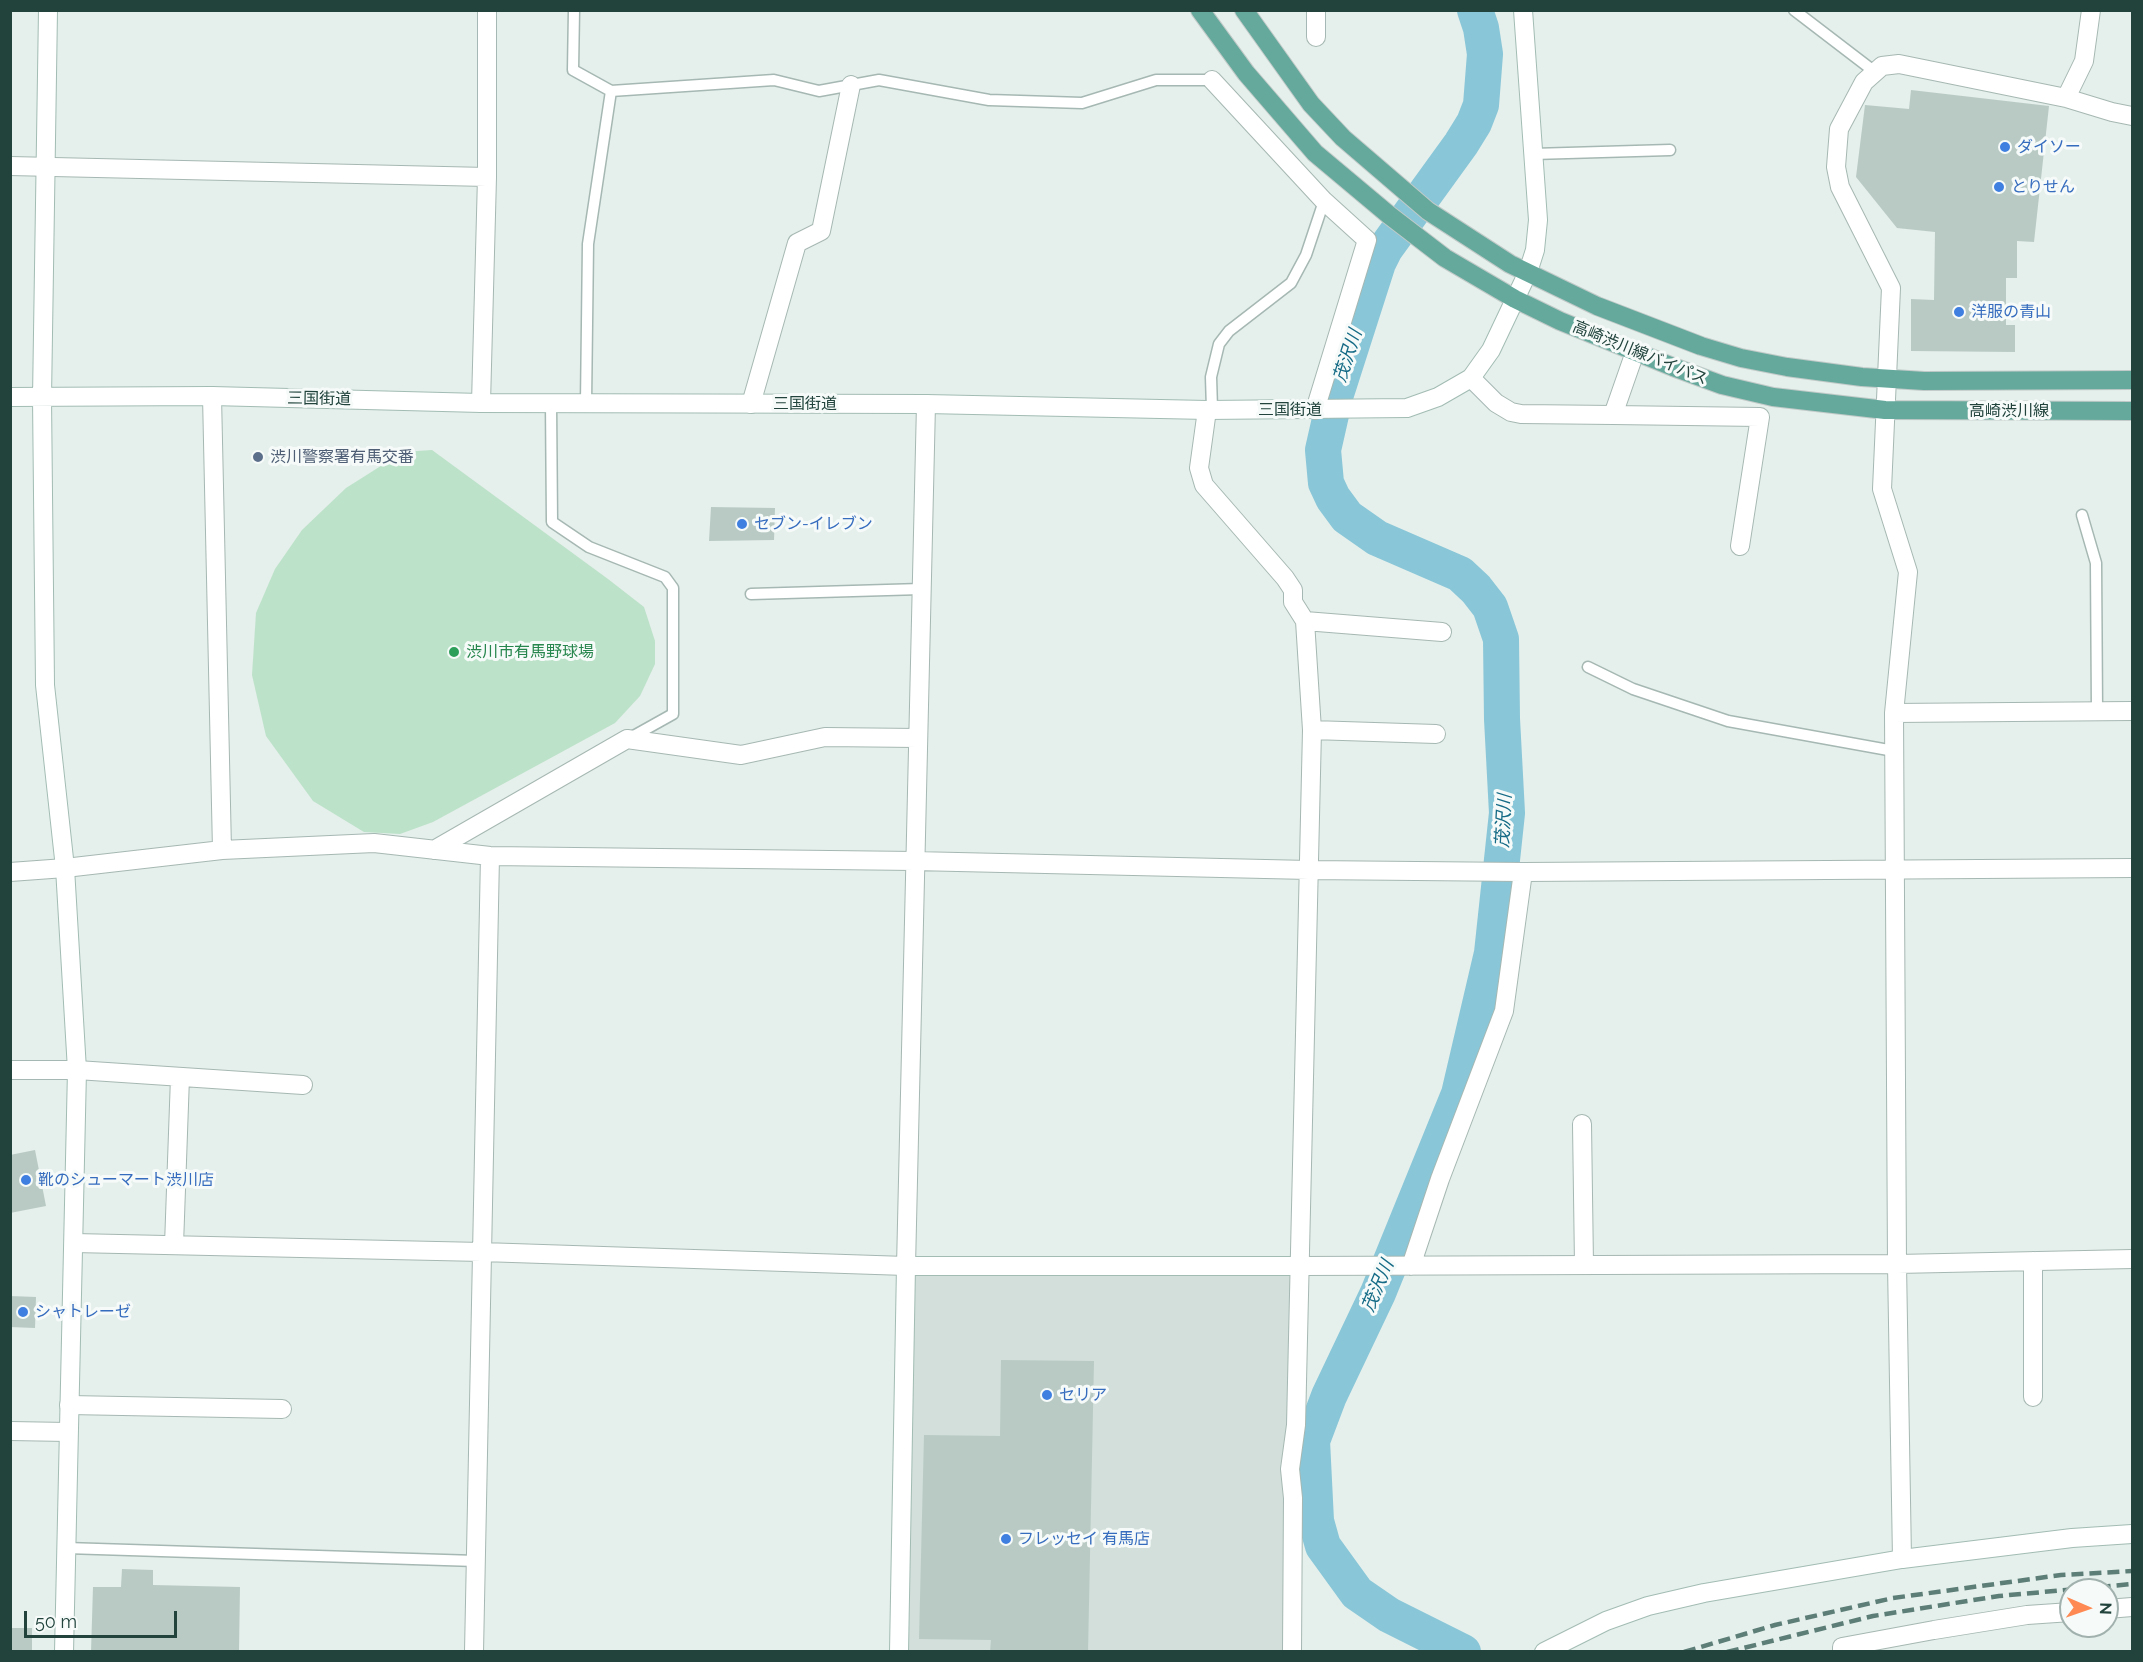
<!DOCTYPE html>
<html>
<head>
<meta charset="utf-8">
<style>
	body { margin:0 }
	#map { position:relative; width:2143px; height:1662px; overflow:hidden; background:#e5efeb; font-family:Raleway,sans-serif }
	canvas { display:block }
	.frame { position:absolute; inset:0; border:12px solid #21433c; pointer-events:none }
	.north { position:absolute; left:2059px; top:1578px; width:60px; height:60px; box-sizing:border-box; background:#f6fbf9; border:2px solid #a1b1ad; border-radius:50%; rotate:92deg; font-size:16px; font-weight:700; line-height:24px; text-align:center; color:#21433c }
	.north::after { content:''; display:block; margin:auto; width:21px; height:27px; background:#fe8953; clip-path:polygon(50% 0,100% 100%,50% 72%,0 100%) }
	.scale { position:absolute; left:24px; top:1611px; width:153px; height:27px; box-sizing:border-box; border:3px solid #21433c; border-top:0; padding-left:8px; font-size:18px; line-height:21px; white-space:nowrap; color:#21433c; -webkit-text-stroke:4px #f6fbf9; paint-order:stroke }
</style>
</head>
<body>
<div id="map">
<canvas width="2143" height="1662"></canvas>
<div class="frame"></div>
<div class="north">N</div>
<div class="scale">50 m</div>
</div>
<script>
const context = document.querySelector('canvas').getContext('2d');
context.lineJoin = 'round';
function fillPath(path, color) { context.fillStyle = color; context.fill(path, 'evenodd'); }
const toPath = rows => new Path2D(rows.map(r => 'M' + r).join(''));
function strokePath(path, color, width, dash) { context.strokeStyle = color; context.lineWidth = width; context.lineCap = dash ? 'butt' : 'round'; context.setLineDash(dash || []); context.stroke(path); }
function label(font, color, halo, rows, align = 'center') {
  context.font = font + ' Raleway,"Noto Sans JP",sans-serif'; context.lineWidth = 6; context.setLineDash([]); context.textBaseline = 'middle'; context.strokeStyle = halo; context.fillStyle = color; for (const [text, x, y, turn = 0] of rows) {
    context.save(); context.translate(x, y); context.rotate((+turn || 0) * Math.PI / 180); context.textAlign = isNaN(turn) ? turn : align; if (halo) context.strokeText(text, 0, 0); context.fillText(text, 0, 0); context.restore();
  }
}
fillPath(toPath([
	[1294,1271,1285,1651,904,1652,912,1275]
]), '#d2dfda');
fillPath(toPath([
	[432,450,608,579,644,607,655,641,655,664,640,696,615,723,433,822,400,834,364,832,313,801,266,736,252,675,256,613,275,569,302,530,346,488,403,452]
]), '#bce2c9');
strokePath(toPath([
	[1481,28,1491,15,1490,10]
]), '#88c6d8', 6);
strokePath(toPath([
	[1463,1652,1389,1615,1357,1593,1323,1546,1316,1521,1312,1441,1329,1396,1378,1293,1459,1094,1492,953,1507,813,1502,719,1501,639,1490,607,1476,589,1460,574,1377,538,1347,517,1333,498,1326,483,1323,450,1335,397,1378,263,1385,249,1461,144,1474,123,1481,105,1485,54,1481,28,1475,10]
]), '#88c6d8', 36);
fillPath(toPath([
	[1911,90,2049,106,2034,242,2017,241,2017,278,2006,278,2006,325,2015,325,2015,352,1911,351,1911,299,1934,300,1935,232,1897,228,1856,177,1865,105,1909,109],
	[711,507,775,508,774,540,709,541],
	[35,1150,46,1206,10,1213,10,1155],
	[10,1296,36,1297,35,1328,10,1327],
	[1001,1360,1094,1361,1088,1652,990,1652,991,1640,919,1639,924,1435,1000,1436],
	[122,1569,153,1570,153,1585,240,1587,239,1652,91,1652,93,1587,121,1587],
	[10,1628,32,1628,32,1652,10,1652]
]), '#b9cac4');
const lane = toPath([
	[574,10,573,70,611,91,588,244,586,403],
	[1794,10,1875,72],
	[611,91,774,80,819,91,879,80,989,100,1082,103,1156,80,1212,80],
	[1533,154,1670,150],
	[551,403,552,522,589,547,665,577,673,588,673,714,630,738],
	[1212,409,1211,377,1219,344,1229,331,1291,283,1306,255,1324,201],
	[2082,515,2096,563,2097,711],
	[751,594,921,589],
	[1588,667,1633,689,1728,721,1894,751],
	[66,1548,476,1561]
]);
const street = toPath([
	[1316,37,1316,10],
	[1212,80,1324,201,1367,240,1315,410],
	[2066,98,2084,61,2091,10],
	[10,166,487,177],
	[1471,378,1496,403,1511,412,1521,414,1613,415,1635,352],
	[212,396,222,850],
	[481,403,487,177,487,10],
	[751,404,797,243,821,231,851,85],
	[1207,410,1199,468,1204,485,1285,578,1293,590,1293,602,1305,621,1312,730,1296,1425,1290,1469,1293,1498,1292,1652],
	[1613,415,1760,417,1740,546],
	[1305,621,1442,632],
	[1894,713,2132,711],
	[1312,730,1436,734],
	[434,850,627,739,741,755,825,737,917,738],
	[10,872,65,868,222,850,374,843,490,856,914,861,1309,870,1523,872,2132,868],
	[10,1070,77,1070,303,1085],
	[1582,1124,1584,1265],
	[74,1243,482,1252,906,1266,926,404],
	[174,1245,180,1077],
	[2033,1261,2033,1397],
	[1300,1266,1897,1264,2132,1259],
	[1411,1266,1440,1179,1504,1011,1523,872],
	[69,1405,282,1409],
	[10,1431,68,1432],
	[1902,1559,1897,1264,1894,713,1908,572,1882,489,1891,288,1840,187,1836,167,1839,129,1864,82,1882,66,1899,64,2066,98,2112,112,2132,116],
	[2107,1609,2132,1607],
	[474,1652,490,856],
	[1842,1652,1842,1647,1934,1630,2027,1615,2071,1612]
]);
const secondary = toPath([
	[48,10,42,398,45,685,65,868,77,1070,64,1652],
	[10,397,212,396,481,403,926,404,1207,410,1407,408,1438,397,1471,378,1491,350,1528,272,1535,250,1538,220,1523,10],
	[899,1652,906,1266,1300,1266],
	[1544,1652,1606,1621,1648,1606,1704,1593,1902,1559,2072,1538,2132,1534]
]);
const primary = toPath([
	[1200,10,1246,73,1315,153,1389,215,1445,258,1515,299,1560,321,1673,367,1722,385,1773,397,1885,410,2132,411],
	[1244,10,1311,104,1343,138,1428,211,1510,264,1597,306,1701,346,1741,358,1787,367,1862,377,1924,381,2132,380]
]);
strokePath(lane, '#a6b8b3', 13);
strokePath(street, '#a6b8b3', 20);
strokePath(secondary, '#a2bcb4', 20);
strokePath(primary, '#c1cac8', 20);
strokePath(lane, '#fff', 10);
strokePath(street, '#fff', 18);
strokePath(secondary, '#fff', 18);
strokePath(primary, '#65a99c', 18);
strokePath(toPath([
	[1684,1652,1775,1625,1893,1598,2061,1575,2132,1571],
	[1727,1652,1873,1616,1999,1596,2132,1584]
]), '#5c7e77', 4.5, [12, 6]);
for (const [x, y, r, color] of [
	[2005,147,6,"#3f7fe0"],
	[1999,187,6,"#3f7fe0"],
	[1959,312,6,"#3f7fe0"],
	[258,457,6,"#5c6f8a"],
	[742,524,6,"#3f7fe0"],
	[454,652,6,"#2e9e5b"],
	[26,1180,6,"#3f7fe0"],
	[23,1312,6,"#3f7fe0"],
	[1047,1395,6,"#3f7fe0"],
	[1006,1539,6,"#3f7fe0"]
]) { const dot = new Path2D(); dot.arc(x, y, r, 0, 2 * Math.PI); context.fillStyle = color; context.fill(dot); strokePath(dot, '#f6fbf9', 2); }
label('16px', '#366cbe', '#f6fbf9', [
	["ダイソー",2017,147],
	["とりせん",2011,187],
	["洋服の青山",1971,312],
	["セブン-イレブン",754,524],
	["靴のシューマート渋川店",38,1180],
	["シャトレーゼ",35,1312],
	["セリア",1059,1395],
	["フレッセイ 有馬店",1018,1539]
], 'left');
label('16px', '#21433c', '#f6fbf9', [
	["高崎渋川線バイパス",1640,353,22],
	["三国街道",319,399,1],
	["三国街道",805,404],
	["三国街道",1290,410],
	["高崎渋川線",2009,411]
]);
label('16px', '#4e5e75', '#f6fbf9', [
	["渋川警察署有馬交番",270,457]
], 'left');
label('16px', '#27864d', '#f6fbf9', [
	["渋川市有馬野球場",466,652]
], 'left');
label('italic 18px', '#156b86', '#f6fbf9', [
	["茂沢川",1348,356,-72],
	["茂沢川",1504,821,-87],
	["茂沢川",1378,1286,-67]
]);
</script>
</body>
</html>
